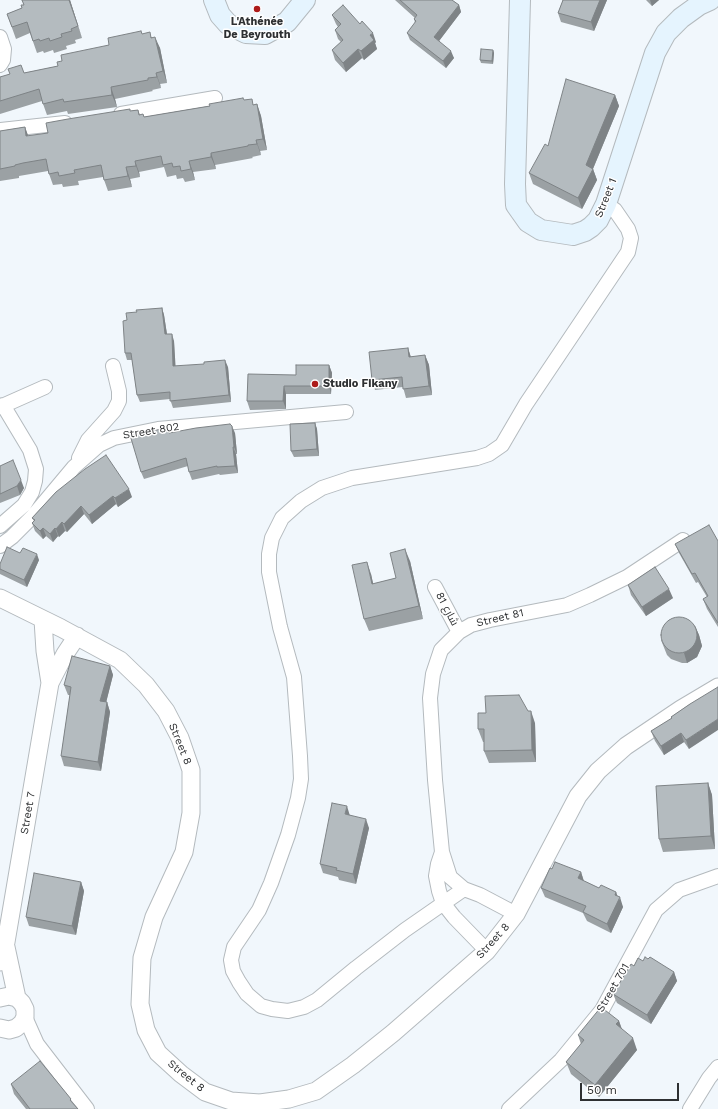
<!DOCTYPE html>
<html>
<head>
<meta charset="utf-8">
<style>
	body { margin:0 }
	#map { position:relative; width:718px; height:1109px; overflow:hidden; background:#f1f7fc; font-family:"Work Sans",sans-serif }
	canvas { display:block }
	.scale { position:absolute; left:580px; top:1083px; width:99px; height:18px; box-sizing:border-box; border:2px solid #2e3032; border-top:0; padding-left:5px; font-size:12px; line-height:14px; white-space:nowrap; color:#2e3032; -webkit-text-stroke:3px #fff; paint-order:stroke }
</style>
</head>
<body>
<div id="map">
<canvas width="718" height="1109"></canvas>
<div class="scale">50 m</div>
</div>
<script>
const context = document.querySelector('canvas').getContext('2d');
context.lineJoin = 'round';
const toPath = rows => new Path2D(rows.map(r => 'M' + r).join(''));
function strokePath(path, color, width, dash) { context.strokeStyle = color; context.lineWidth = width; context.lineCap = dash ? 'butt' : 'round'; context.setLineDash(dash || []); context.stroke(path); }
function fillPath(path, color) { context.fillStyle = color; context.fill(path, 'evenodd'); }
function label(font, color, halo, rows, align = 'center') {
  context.font = font + ' "Work Sans",Cairo,sans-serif'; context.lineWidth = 3; context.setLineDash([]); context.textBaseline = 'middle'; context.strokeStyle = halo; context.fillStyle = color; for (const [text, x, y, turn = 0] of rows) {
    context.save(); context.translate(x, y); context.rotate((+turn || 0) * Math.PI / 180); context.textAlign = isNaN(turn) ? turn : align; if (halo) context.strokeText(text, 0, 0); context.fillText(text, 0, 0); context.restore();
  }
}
const minor = toPath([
	[0,37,4,49,3,60,0,65],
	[121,114,215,98],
	[0,130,65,123],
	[0,407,45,387],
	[79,458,88,440,114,411,119,401,119,391,113,366],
	[0,526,24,505,32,492,35,481,36,469,30,450,3,405],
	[0,546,12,537,33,516,74,467,99,445,114,438,158,429,346,412],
	[435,587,459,632],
	[442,852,438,864,436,876,439,891,443,903,454,917,487,951],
	[464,889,405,930,356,968,317,1000,304,1007,288,1011,272,1009,261,1006,247,994,239,982,233,971,231,960,234,947,259,910,271,883,288,835,298,798,301,779,300,756,294,677,280,627,269,572,269,554,272,538,282,518,301,501,322,488,352,478,477,458,489,454,502,445,526,404,628,252,631,238,628,229,615,210,606,204],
	[516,914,480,895,464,889,450,877,442,852,435,780,430,698,433,674,441,650,459,632,471,625,490,620,567,605,590,595,627,577,683,540],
	[25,1017,37,1044,87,1109],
	[509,1109,561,1060,602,1010,656,910,679,890,718,876],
	[690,1109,709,1078,718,1067]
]);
const tertiary = toPath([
	[0,598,61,628,120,660,146,685,166,711,180,738,191,770,191,813,184,852,154,917,142,958,140,1004,146,1030,158,1053,181,1074,205,1092,231,1101,260,1103,289,1099,316,1091,353,1065,393,1033,487,951,516,914,578,796,598,771,626,746,681,709,718,687],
	[50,683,65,654,77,636],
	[6,947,17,998],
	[0,962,6,942,50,683,45,651,43,620],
	[0,998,9,996,17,998,22,1003,25,1009,25,1017,22,1023,16,1028,9,1030,0,1028]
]);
const secondary = toPath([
	[214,0,220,15,228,24,246,33,265,34,287,22,305,0],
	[520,0,515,184,516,205,528,222,541,230,573,235,585,231,591,227,598,220,606,204,655,53,666,33,681,18,699,5,710,0]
]);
strokePath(minor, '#b4babe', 16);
strokePath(tertiary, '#b4babe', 19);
strokePath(secondary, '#b4babe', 22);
strokePath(minor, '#fff', 14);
strokePath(tertiary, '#fff', 17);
strokePath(secondary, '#e5f4fe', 20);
fillPath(toPath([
	[22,0,70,0,82,38,75,40,76,43,66,46,67,49,54,53,53,50,44,53,43,51,37,53,30,33,16,39,7,14,22,8,24,5],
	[395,0,452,0,459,5,461,12,439,41,454,58,446,68,410,40,407,33,415,23,414,19,415,18],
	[563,0,607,0,594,31,561,22,558,13],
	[646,0,659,0,652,6],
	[332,15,376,42,375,43,377,49,364,60,362,58,346,72,335,60,332,50,341,42,338,39,335,30,338,27,336,24],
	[142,34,152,37,160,48,167,83,160,84,161,88,152,90,153,91,115,99,117,107,68,114,67,111,47,115,42,101,0,114,0,77,24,73,58,66,62,61],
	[493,50,494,53,493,64,481,63,480,60],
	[615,95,619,106,593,169,597,180,582,209,533,184,529,173,548,146],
	[244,100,254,105,257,104,261,116,267,150,260,151,261,155,252,157,253,158,215,165,216,169,193,172,195,180,185,182,183,178,177,179,176,175,167,177,164,167,139,172,140,177,130,179,132,187,108,191,103,177,78,181,79,185,63,187,62,184,53,185,48,171,19,176,19,178,0,181,0,131,25,127,28,136,48,133,130,111,138,110,140,115,144,117],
	[162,308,164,315,167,334,174,341,175,366,228,367,231,402,173,408,170,399,140,402,137,395,132,360,127,360,125,353,127,320,137,312],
	[408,348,411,357,425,355,429,365,432,395,406,398,403,387,375,390,372,380],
	[329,365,332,373,331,394,286,394,286,409,250,410,247,401,296,375],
	[315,423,317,429,319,456,294,457,291,451],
	[169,433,235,433,237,454,236,454,238,473,220,475,219,474,192,480,189,472,188,466,144,479,141,472],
	[0,466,24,488,20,495,0,503],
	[56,492,132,497,118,507,116,504,92,524,84,514,67,532,65,531,59,537,58,536,53,542,46,536,43,539,35,531,32,523,34,521,32,518],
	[718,541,718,627,707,609,703,599,707,597,698,582,696,583,679,553,675,544],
	[20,553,39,560,27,587,0,574,0,564],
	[410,561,423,619,369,631,364,619,371,574,373,584,396,578],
	[628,585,673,598,646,616,631,595],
	[695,626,699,635,702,646,697,657,687,663,682,663,671,659,667,655,661,640],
	[110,666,113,675,106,702,107,702,110,712,101,771,64,766,61,756,70,695,68,695,64,685],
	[690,704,689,749,684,742,664,755,655,741,651,731,671,719,671,717],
	[535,723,536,762,489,763,484,751,484,742,483,742,478,729],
	[708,783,712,795,715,849,663,852,659,839],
	[350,815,369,828,356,884,339,880,338,877,323,873,320,864],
	[552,869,581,872,584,881,599,888,616,892,617,896,623,907,611,933,587,921,583,913,545,897,541,888],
	[81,882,84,891,76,935,29,926,26,917],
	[643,961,674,972,677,981,651,1024,617,1003,613,994,634,966],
	[619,1021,622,1029,637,1050,599,1097,571,1074,566,1062,581,1044,578,1035],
	[11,1084,72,1102,78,1109,26,1109,14,1094]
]), '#9ba1a4');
fillPath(toPath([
	[69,0,70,0,82,38,78,26],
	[600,0,607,0,594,31,591,22],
	[650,0,659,0,652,6],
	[459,5,461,12,436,45,434,37],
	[373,33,376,42,375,43,377,49,364,60,361,51,370,35],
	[155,37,160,48,167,83,163,71],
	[358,49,362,58,346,72,343,63],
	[493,50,494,53,493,64,492,61],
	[451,51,454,58,446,68,443,61],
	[156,73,160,84,161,88,157,77],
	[111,87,115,99,117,107,112,95],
	[615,95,619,106,592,171,593,169,597,180,582,209,578,198,586,165],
	[257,104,261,116,267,150,263,139],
	[25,127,29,138,26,136],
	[256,140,260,151,261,155,257,144],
	[211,153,215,165,216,169,211,157],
	[135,161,139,172,140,177,136,166],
	[189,161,193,172,195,180,191,169],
	[126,167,130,179,132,187,128,176],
	[162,308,164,315,168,341,165,334],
	[172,334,174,341,176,373,173,366],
	[408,348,411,358,409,357],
	[425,355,429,365,432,395,429,386],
	[225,360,228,367,231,402,229,395],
	[329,365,332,373,331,394,329,386],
	[284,386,286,394,286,409,283,401],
	[315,423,317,429,319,456,317,449],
	[232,426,235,433,237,454,234,447],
	[233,447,236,454,238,473,235,466],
	[21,480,24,488,20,495,17,486],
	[129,489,132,497,118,507,115,498],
	[113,496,116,504,92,524,89,515],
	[81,506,84,514,67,532,64,524],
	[62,522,65,531,59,537,56,529],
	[43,528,46,536,43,539,40,531],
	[55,528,58,536,53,542,50,534],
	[405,549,410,561,423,619,419,606],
	[37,554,39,560,27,587,24,580],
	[367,562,371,574,376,596,372,584],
	[669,589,673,598,646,616,642,607],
	[695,626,699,635,702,646,697,657,687,663,684,653],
	[110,666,113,675,104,711,100,701],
	[107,702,110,712,101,771,98,762],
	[531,711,535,723,536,762,532,750],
	[718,719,718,730,689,749,686,740],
	[681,733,684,742,664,755,661,746],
	[708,783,712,795,715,849,711,836],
	[347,806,350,816,345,814],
	[366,819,369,828,356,884,353,874],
	[581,872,584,882,578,878],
	[81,882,84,891,76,935,72,926],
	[616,892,619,900,620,897,623,907,611,933,607,924,615,895],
	[674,972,677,981,651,1024,647,1015],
	[619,1021,623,1033,616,1024],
	[633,1038,637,1050,599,1097,595,1085]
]), '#7e8386');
const building = toPath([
	[22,0,69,0,78,26,71,29,72,31,61,34,62,37,50,41,49,38,40,41,39,39,33,41,27,22,12,27,7,14,22,8,21,5,24,5,22,0],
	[400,0,452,0,459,5,434,37,451,51,443,61,407,33,416,21,414,19,417,15,400,0],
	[563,0,600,0,591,22,558,13,563,0],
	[343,5,360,24,362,21,373,33,370,35,374,40,361,51,358,49,343,63,332,50,343,40,335,30,341,24,332,15,343,5],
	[141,31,142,34,150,32,151,38,155,37,163,71,156,73,157,77,148,78,148,80,111,87,112,95,64,102,63,99,43,104,39,89,0,101,0,77,10,74,8,69,21,65,24,73,58,66,57,62,62,61,61,55,109,45,108,38,141,31],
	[481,49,493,50,492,61,480,60,481,49],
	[566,79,615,95,586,165,593,169,578,198,529,173,545,144,548,146,566,79],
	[243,98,244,100,252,99,253,105,257,104,263,139,256,140,257,144,248,145,248,146,211,153,211,157,189,161,191,169,181,171,180,166,173,167,172,163,163,165,161,156,135,161,136,166,126,167,128,176,104,180,101,165,74,170,75,173,59,176,58,172,49,174,46,159,23,163,15,165,15,166,0,169,0,131,25,127,26,136,48,133,46,123,68,119,130,109,130,111,138,110,139,115,143,114,144,117,210,106,209,104,243,98],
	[162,308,165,334,172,334,173,366,204,364,204,362,225,360,229,395,170,401,170,392,137,395,131,353,125,353,123,321,127,320,126,313,137,312,136,310,162,308],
	[408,348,409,357,425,355,429,386,403,389,402,377,372,380,369,352,408,348],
	[296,365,329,365,329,386,284,386,283,401,247,401,248,374,296,375,296,365],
	[315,423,317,449,291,451,290,424,315,423],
	[230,424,232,426,234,447,233,447,235,466,217,467,217,466,189,472,186,458,141,472,130,435,156,430,167,429,169,433,196,428,230,424],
	[106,455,129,489,115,498,113,496,89,515,81,506,64,524,62,522,56,529,55,528,50,534,43,528,40,531,32,523,35,520,32,518,56,492,85,469,106,455],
	[13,460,21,480,17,486,0,494,0,466,13,460],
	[709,525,718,541,718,623,703,599,708,596,695,573,692,574,675,544,709,525],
	[7,547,20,553,23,548,37,554,24,580,0,569,0,564,7,547],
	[405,549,419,606,364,619,352,565,367,562,372,584,396,578,390,553,405,549],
	[655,567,669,589,642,607,628,585,655,567],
	'661 635a18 18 0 1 1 36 0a18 18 0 1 1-36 0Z',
	[72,656,110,666,100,701,107,702,98,762,61,756,71,687,64,685,72,656],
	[718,687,718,719,686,740,681,733,661,746,651,731,672,718,671,717,690,704,718,687],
	[519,695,528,711,531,711,532,750,484,751,484,729,478,729,478,713,486,713,485,696,519,695],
	[708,783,711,836,659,839,656,786,708,783],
	[332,803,347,806,345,814,366,819,353,874,336,870,337,868,320,864,332,803],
	[555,862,581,872,578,878,599,888,601,885,616,892,615,895,620,897,607,924,583,912,586,906,541,888,550,868,552,869,555,862],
	[34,873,81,882,72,926,26,917,34,873],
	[645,957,648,959,650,957,674,972,647,1015,613,994,631,964,634,966,638,958,643,961,645,957],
	[601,1007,619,1021,616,1024,633,1038,595,1085,566,1062,584,1040,578,1035,601,1007],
	[40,1061,71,1099,70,1100,78,1109,30,1109,11,1084,40,1061]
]);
fillPath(building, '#b4bbbf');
strokePath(building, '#7e8386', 1);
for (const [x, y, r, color] of [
	[257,9,4,"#ad1b1a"],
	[315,384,4,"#ad1b1a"]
]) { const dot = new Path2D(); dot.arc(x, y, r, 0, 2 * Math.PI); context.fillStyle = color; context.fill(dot); strokePath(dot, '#fff', 1.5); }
label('bold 11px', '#2e3032', '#fff', [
	["L'Athénée",257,22],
	["De Beyrouth",257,35],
	["Studio Fikany",323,384,"left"]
]);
label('11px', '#2e3032', '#fff', [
	["Street 1",606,198,-68],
	["Street 802",151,431,-9],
	["شارع 81",447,609,62],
	["Street 81",500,618,-13],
	["Street 8",180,744,68],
	["Street 7",28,813,-80],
	["Street 8",493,941,-48],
	["Street 701",613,988,-60],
	["Street 8",186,1076,39]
]);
</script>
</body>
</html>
